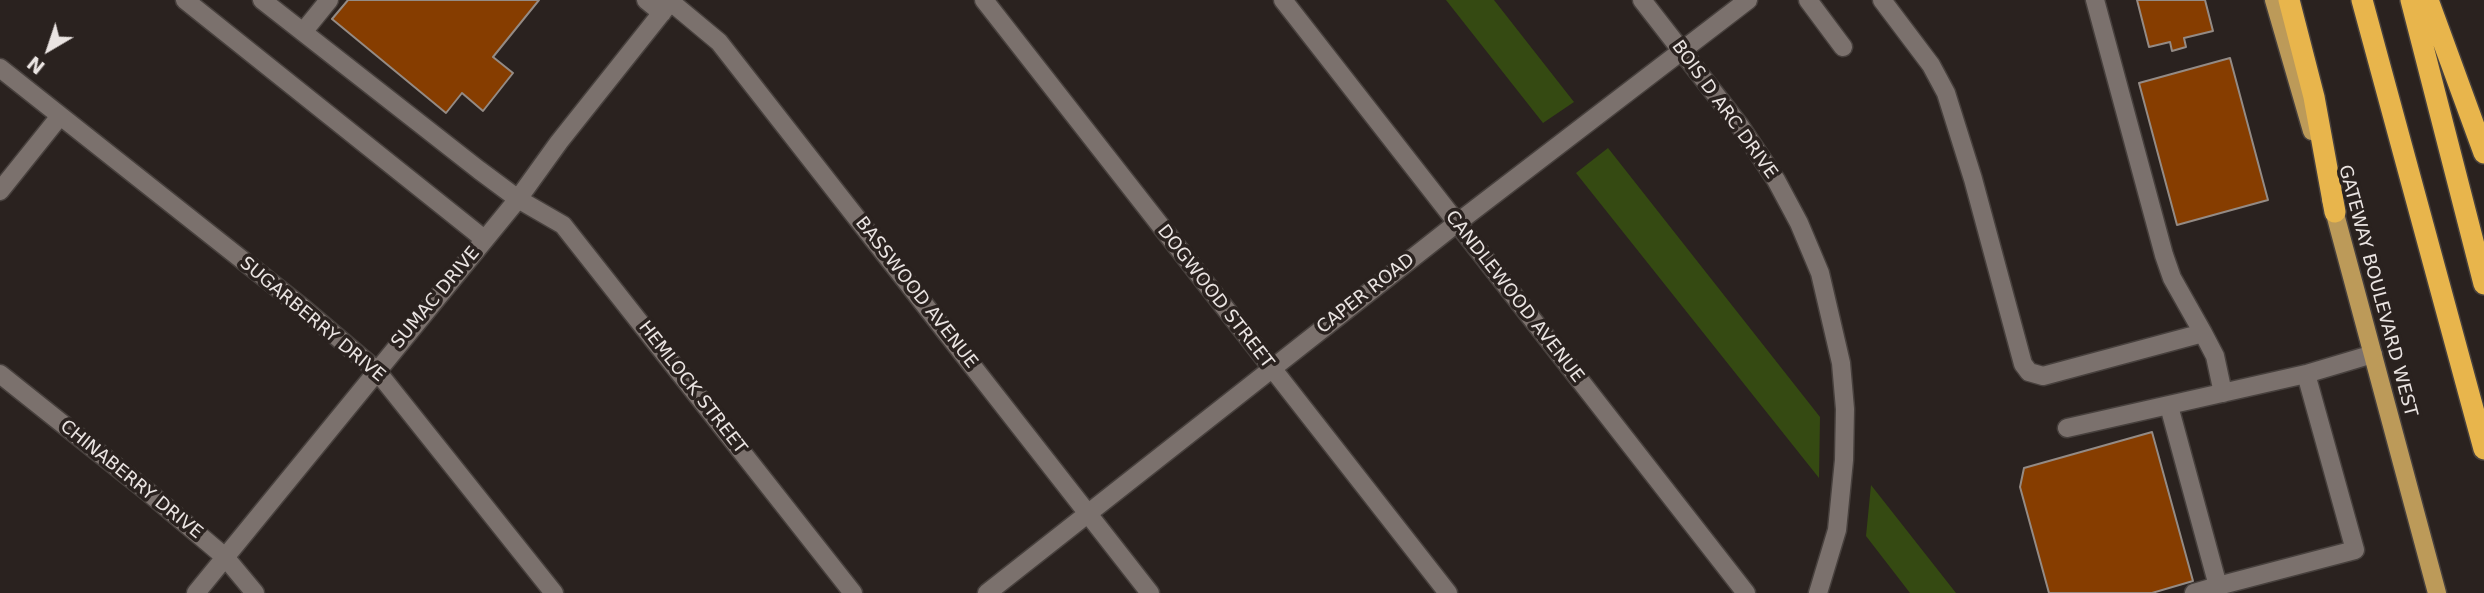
<!DOCTYPE html>
<html>
<head>
<meta charset="utf-8">
<style>
	body { margin:0 }
	#map { position:relative; width:2484px; height:593px; overflow:hidden; background:#2a221f; font-family:"DejaVu Sans",sans-serif }
	canvas { display:block }
	.north { position:absolute; left:14px; top:14px; width:70px; height:70px; -webkit-text-stroke:5px #2a221f; paint-order:stroke; rotate:219deg; font-size:19px; font-weight:700; line-height:28px; text-align:center; color:#eae4e2 }
	.north::after { content:''; display:block; margin:auto; width:24px; height:32px; background:#eae4e2; clip-path:polygon(50% 0,100% 100%,50% 72%,0 100%) }
</style>
</head>
<body>
<div id="map">
<canvas width="2484" height="593"></canvas>
<div class="north">N</div>
</div>
<script>
const context = document.querySelector('canvas').getContext('2d');
context.lineJoin = 'round';
function fillPath(path, color) { context.fillStyle = color; context.fill(path, 'evenodd'); }
const toPath = rows => new Path2D(rows.map(r => 'M' + r).join(''));
function strokePath(path, color, width, dash) { context.strokeStyle = color; context.lineWidth = width; context.lineCap = dash ? 'butt' : 'round'; context.setLineDash(dash || []); context.stroke(path); }
function label(font, color, halo, rows, align = 'center') {
  context.font = font + ' "DejaVu Sans",sans-serif'; context.lineWidth = 7; context.setLineDash([]); context.textBaseline = 'middle'; context.strokeStyle = halo; context.fillStyle = color; for (const [text, x, y, turn = 0] of rows) {
    context.save(); context.translate(x, y); context.rotate((+turn || 0) * Math.PI / 180); context.textAlign = isNaN(turn) ? turn : align; if (halo) context.strokeText(text, 0, 0); context.fillText(text, 0, 0); context.restore();
  }
}
fillPath(toPath([
	[1446,0,1494,0,1574,102,1543,123],
	[1608,148,1820,417,1819,478,1576,173],
	[1871,485,1956,593,1910,593,1866,536]
]), '#354a12');
const building = toPath([
	[348,0,539,0,493,57,513,73,483,111,462,93,446,113,332,19,348,0],
	[2137,0,2205,0,2213,31,2184,38,2186,47,2172,51,2170,42,2149,47,2137,0],
	[2230,58,2268,200,2177,225,2139,83,2230,58],
	[2152,432,2193,581,2152,593,2049,593,2020,487,2024,468,2152,432]
]);
fillPath(building, '#863d00');
strokePath(building, '#948b85', 2);
const minor = toPath([
	[185,0,484,239],
	[262,0,479,170,518,199,563,225,853,593],
	[646,0,662,13],
	[984,0,1448,593],
	[1283,0,1746,593],
	[1642,0,1740,126,1776,180,1799,223,1820,273,1841,363,1845,409,1844,460,1837,530,1818,593],
	[1808,0,1843,47],
	[1882,0,1931,65,1946,93,1973,179,2023,364,2029,372,2043,376,2203,333,2215,356,2223,393],
	[2095,0,2164,255,2172,278,2203,333],
	[671,2,719,42,1150,593],
	[303,32,329,0],
	[0,68,303,308,376,370,554,593],
	[0,191,60,116],
	[0,374,148,492,225,557,255,593],
	[2169,406,2218,586,2355,550,2306,374],
	[2067,428,2306,374,2373,354],
	[196,593,518,199,559,142,672,0],
	[987,593,1457,223,1748,0],
	[2194,593,2218,586]
]);
const major = toPath([
	[2274,0,2312,131],
	[2331,199,2437,593]
]);
const highway = toPath([
	[2289,0,2314,97,2335,212],
	[2362,0,2484,449],
	[2411,0,2484,284],
	[2428,0,2484,153]
]);
strokePath(minor, '#47403d', 21);
strokePath(major, '#47403d', 21);
strokePath(highway, '#47403d', 24);
strokePath(minor, '#7b716d', 18);
strokePath(major, '#bc9a59', 18);
strokePath(highway, '#e8b54c', 21);
label('18px', '#eae4e2', '#2a221f', [
	["BOIS D ARC DRIVE",1724,110,54],
	["GATEWAY BOULEVARD WEST",2377,291,75],
	["BASSWOOD AVENUE",916,293,52],
	["CAPER ROAD",1366,294,-38],
	["DOGWOOD STREET",1215,297,52],
	["CANDLEWOOD AVENUE",1514,297,52],
	["SUMAC DRIVE",436,298,-50],
	["SUGARBERRY DRIVE",312,320,40],
	["HEMLOCK STREET",692,388,52],
	["CHINABERRY DRIVE",131,480,39]
]);
</script>
</body>
</html>
